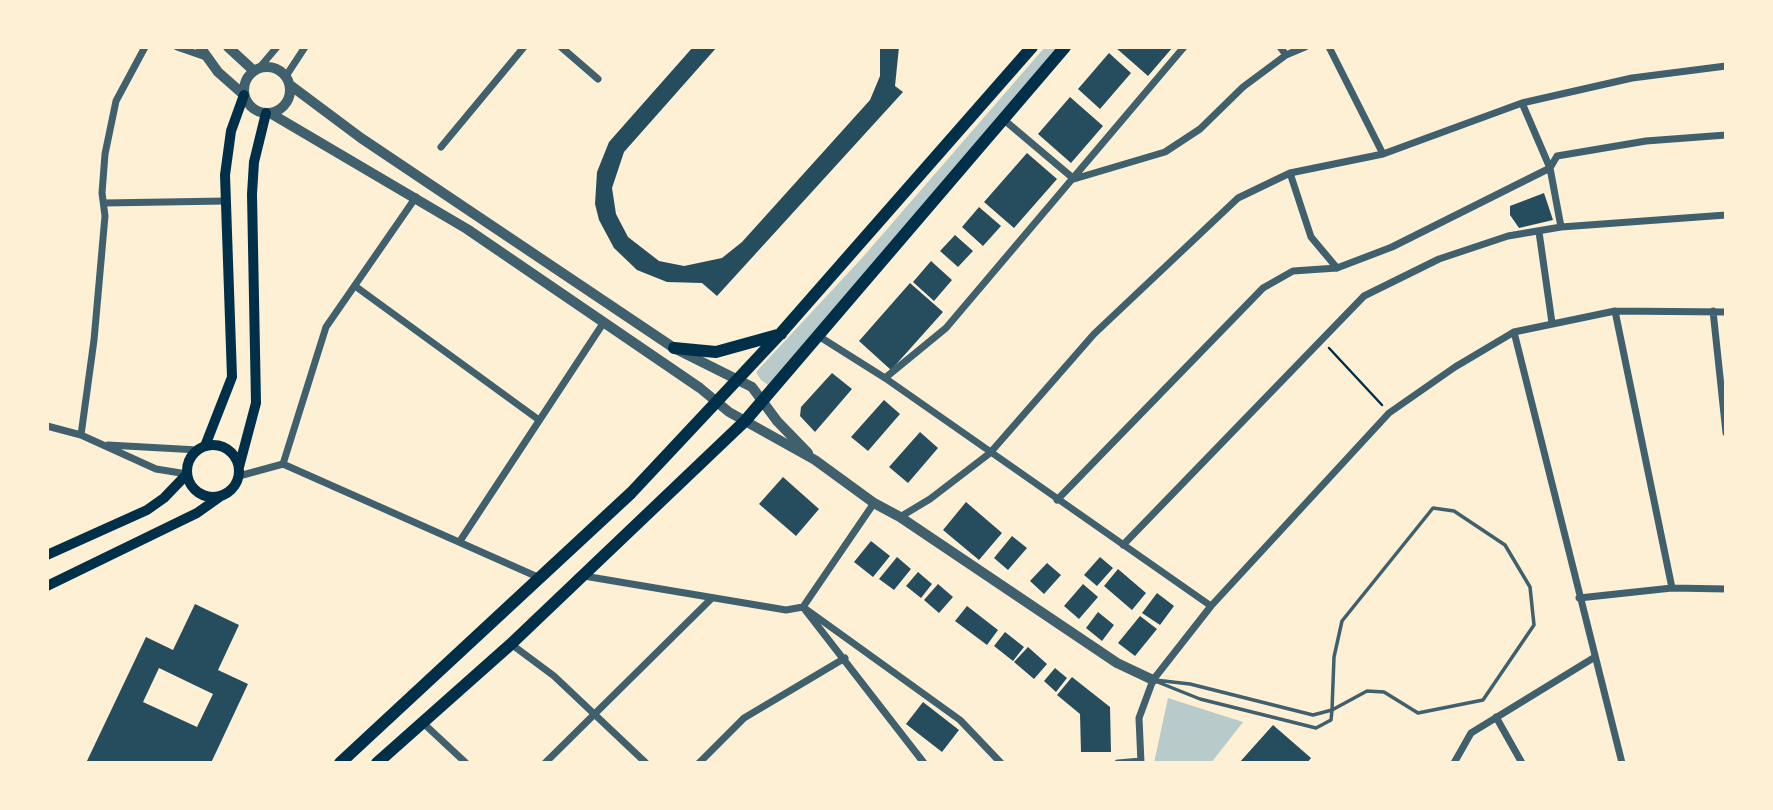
<!DOCTYPE html>
<html>
<head>
<meta charset="utf-8">
<style>
	body { margin:0 }
	#map { position:relative; width:1773px; height:810px; overflow:hidden; background:#fdf0d5; font-family:"Fira Sans Condensed",sans-serif }
	canvas { display:block }
	.frame { position:absolute; inset:0; border:49px solid #fdf0d5; pointer-events:none }
</style>
</head>
<body>
<div id="map">
<canvas width="1773" height="810"></canvas>
<div class="frame"></div>
</div>
<script>
const context = document.querySelector('canvas').getContext('2d');
context.lineJoin = 'round';
function fillPath(path, color) { context.fillStyle = color; context.fill(path, 'evenodd'); }
const toPath = rows => new Path2D(rows.map(r => 'M' + r).join(''));
function strokePath(path, color, width, dash) { context.strokeStyle = color; context.lineWidth = width; context.lineCap = dash ? 'butt' : 'round'; context.setLineDash(dash || []); context.stroke(path); }
fillPath(toPath([
	[1045,47,1059,47,768,385,761,380,756,372,862,258],
	[1168,698,1243,722,1211,763,1154,763]
]), '#b9caca');
fillPath(toPath([
	[693,47,717,47,624,152,612,188,616,214,628,237,659,261,684,266,722,258,742,242,870,100,880,76,880,47,899,47,895,86,903,92,717,296,702,283,667,282,637,270,614,248,599,220,595,204,597,172,609,142],
	[1115,47,1173,47,1148,76],
	[1109,53,1131,73,1100,109,1078,89],
	[1070,97,1103,126,1071,163,1038,134],
	[1027,153,1057,179,1014,228,984,202],
	[1544,193,1553,220,1519,228,1510,215,1510,206],
	[979,207,1001,226,983,246,962,227],
	[955,235,973,251,958,267,940,251],
	[931,261,952,280,934,301,913,282],
	[910,283,943,312,891,370,859,341],
	[832,373,852,389,815,432,800,416,801,407],
	[884,400,900,414,868,451,851,437],
	[920,432,938,448,908,483,889,467],
	[783,477,819,509,796,536,759,504],
	[966,502,1002,533,979,560,943,530],
	[1012,536,1027,548,1008,570,994,558],
	[871,541,890,556,873,577,854,562],
	[897,557,911,569,894,590,879,579],
	[1100,557,1113,568,1097,586,1084,575],
	[1047,563,1061,575,1044,594,1030,581],
	[1118,569,1146,593,1132,610,1104,586],
	[918,572,932,584,921,598,906,586],
	[938,584,953,597,939,613,924,600],
	[1083,584,1098,597,1079,619,1064,606],
	[1157,593,1174,606,1160,625,1142,613],
	[195,604,239,625,218,670,248,684,211,763,86,763,146,637,173,650],
	[159,668,213,694,197,727,143,702],
	[967,606,998,630,987,645,955,621],
	[1098,612,1114,625,1102,641,1086,628],
	[1140,616,1157,629,1135,656,1118,643],
	[1005,632,1024,647,1013,661,994,646],
	[1028,647,1047,664,1034,679,1014,662],
	[1055,668,1067,678,1056,692,1044,681],
	[1072,677,1110,707,1111,752,1081,752,1080,714,1057,695],
	[923,702,959,730,942,752,906,724],
	[1273,725,1311,758,1307,763,1239,763]
]), '#264d5e');
strokePath(toPath([
	[1329,348,1382,405]
]), '#003049', 2.5);
strokePath(toPath([
	[1155,680,1190,684,1313,715,1332,710,1367,691,1384,692,1418,713,1483,700,1534,625,1530,587,1505,545,1454,511,1433,508,1342,621,1334,657,1332,710,1331,720,1316,728,1200,699,1155,681]
]), '#3f606c', 3.5);
strokePath(toPath([
	[177,47,206,57],
	[561,47,598,79],
	[1280,47,1286,55,1305,47],
	[1329,47,1383,154],
	[260,67,277,47],
	[286,76,305,47],
	[1522,103,1550,168,1561,227],
	[1003,119,1074,179,1165,152,1200,129,1243,87,1286,55],
	[441,147,524,47],
	[1290,173,1311,237,1337,268],
	[104,203,225,201],
	[1539,232,1552,323],
	[355,286,539,420],
	[1615,311,1672,588],
	[1713,311,1726,433],
	[1514,332,1622,763],
	[820,337,885,378,946,328,1184,47],
	[885,378,1211,606],
	[47,426,81,435,156,469,187,474],
	[81,435,94,340,105,216,102,193,105,154,116,101,145,47],
	[108,445,198,450],
	[283,464,326,327,416,197],
	[239,476,283,464,540,578],
	[1057,500,1263,288,1293,271,1337,268,1392,247,1550,168,1557,156,1646,141,1726,135],
	[874,503,803,607,924,763],
	[900,517,930,499,990,453,1094,334,1238,198,1290,173,1383,154,1522,103,1632,78,1726,66],
	[460,541,604,322],
	[1123,545,1364,296,1439,259,1508,236,1561,227,1726,215],
	[584,576,786,610,803,607,960,720,1001,763],
	[1579,598,1672,588,1726,589],
	[511,644,554,676,646,763],
	[1496,717,1522,763],
	[422,722,466,763],
	[545,763,712,598],
	[699,763,744,718,845,658],
	[1118,763,1141,761],
	[1141,763,1139,718,1153,680,1211,606,1389,413,1455,367,1514,332,1615,311,1726,312],
	[1454,763,1471,733,1595,657]
]), '#3f606c', 7);
strokePath(toPath([
	[200,47,218,72,244,95],
	[228,47,253,70],
	'244 90a23 23 0 1 1 46 0a23 23 0 1 1-46 0Z',
	[290,85,361,138,674,348,752,387,777,421,808,453],
	[270,113,467,229,700,388,729,412,815,460,874,503,900,517,1117,663,1153,680]
]), '#3f606c', 10);
strokePath(toPath([
	'187 471a26 26 0 1 1 52 0a26 26 0 1 1-52 0Z',
	[205,446,232,377,225,175,231,131,244,95],
	[239,467,256,403,252,194,254,162,266,113],
	[47,555,147,510,164,498,187,474],
	[47,586,197,513,221,496]
]), '#003049', 10);
strokePath(toPath([
	[674,348,716,352,781,334],
	[340,763,631,493,781,333,1032,47],
	[377,763,511,644,745,421,1065,47]
]), '#003049', 12);
</script>
</body>
</html>
